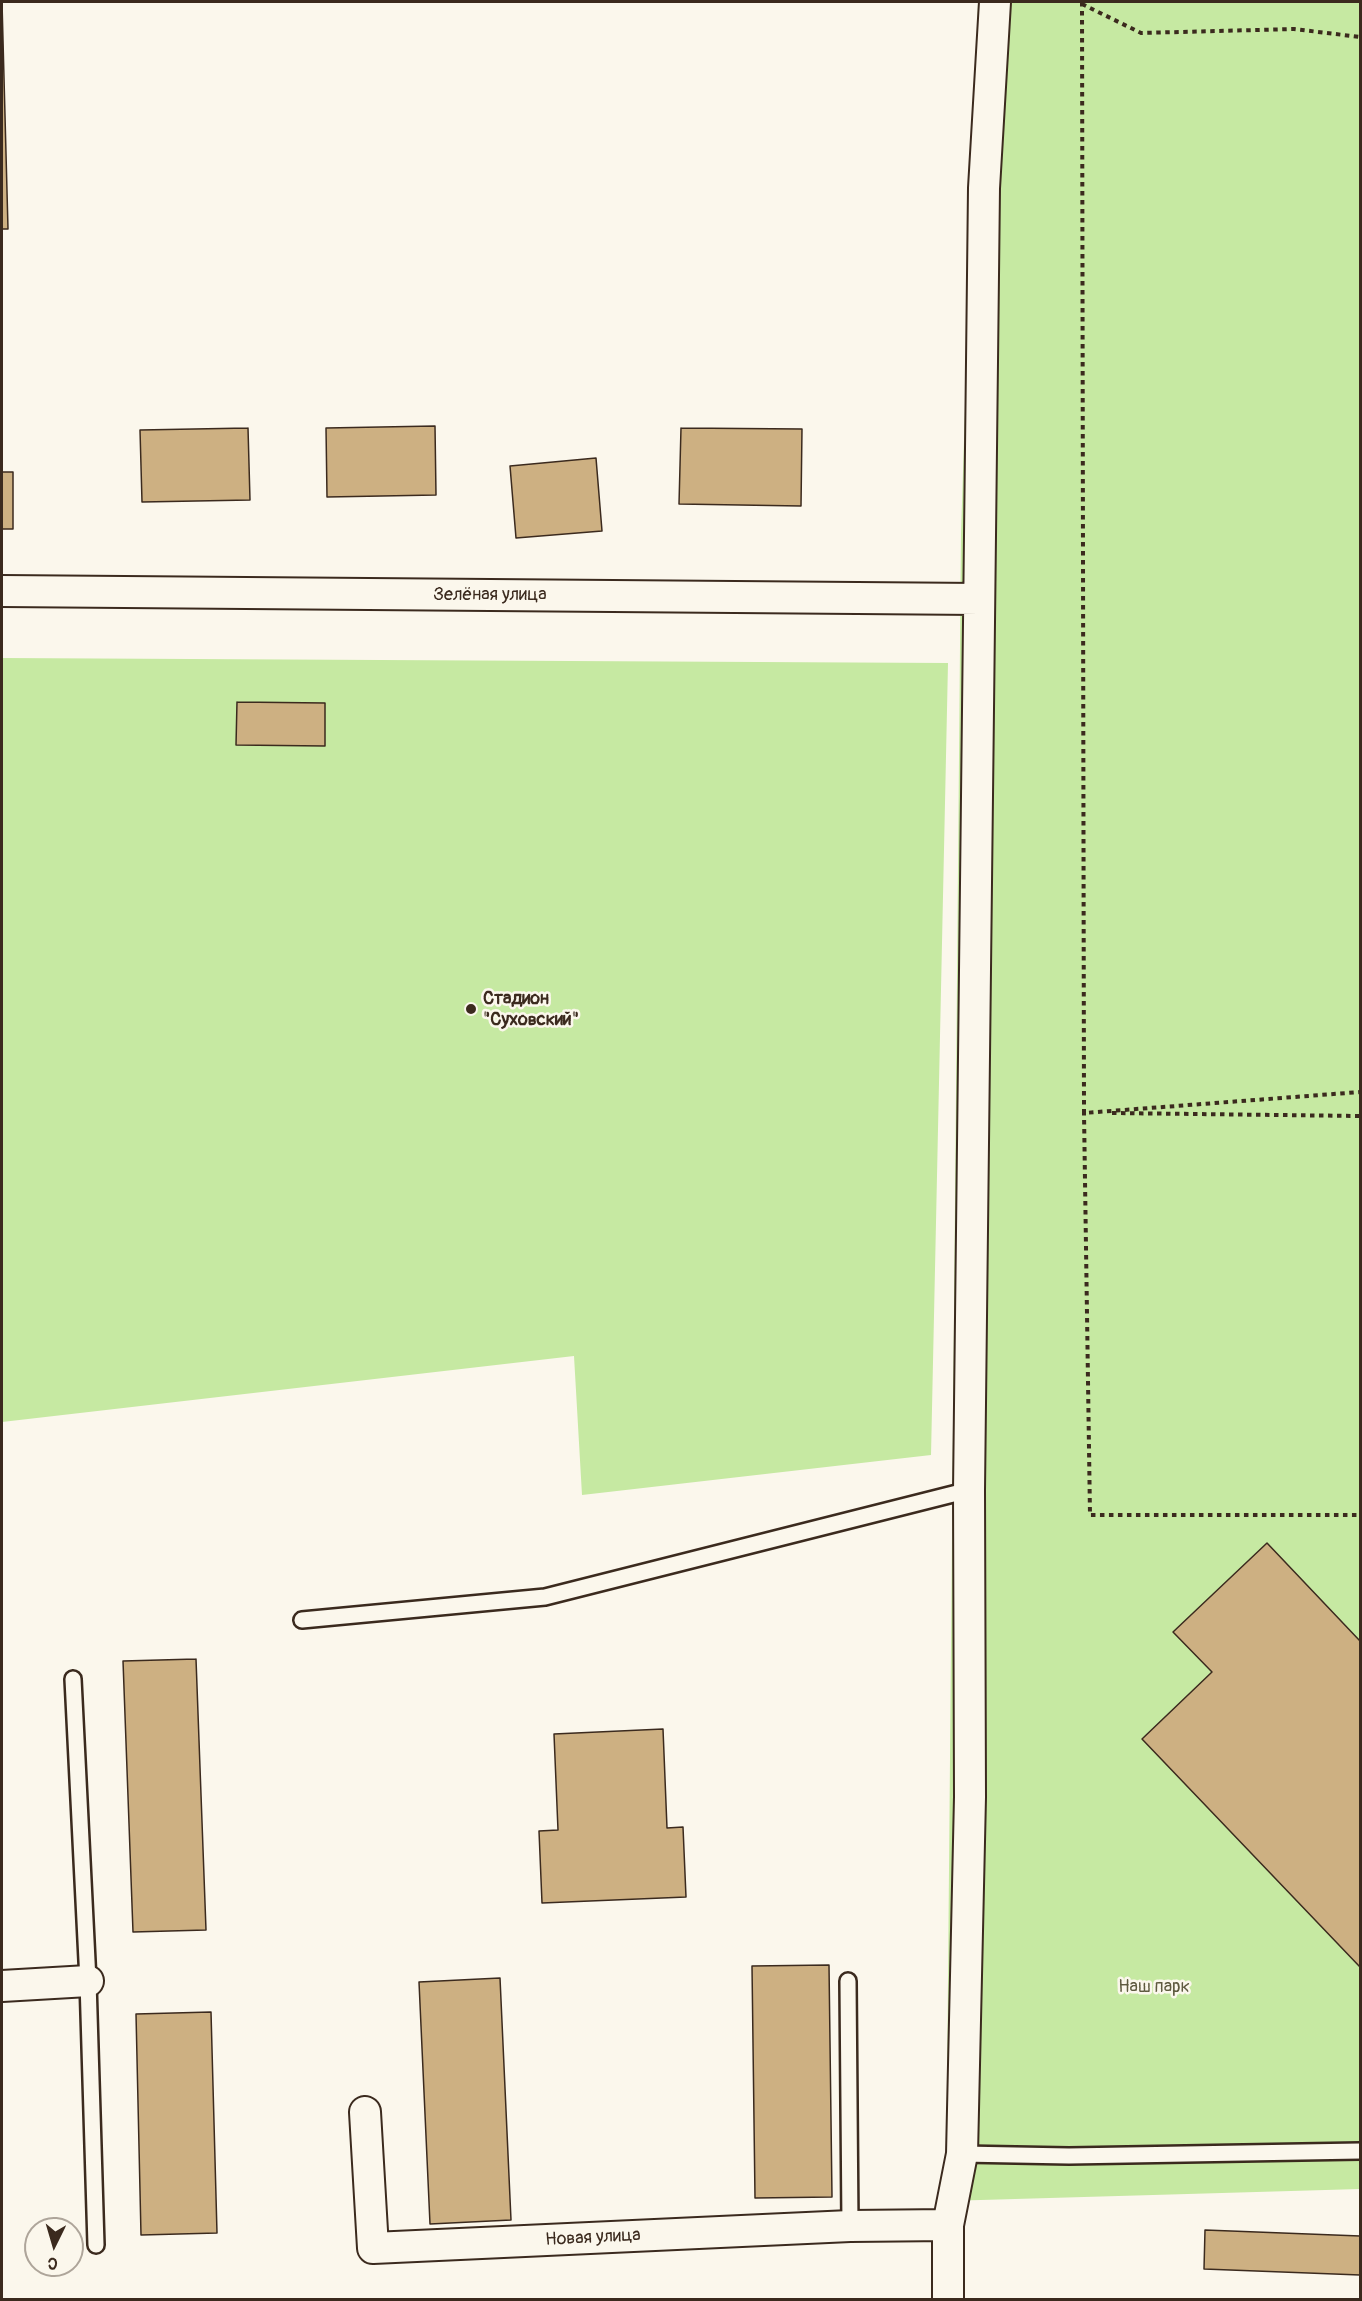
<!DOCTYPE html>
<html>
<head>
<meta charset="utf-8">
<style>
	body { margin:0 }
	#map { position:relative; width:1362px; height:2301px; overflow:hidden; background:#fbf7ec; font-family:Pangolin,sans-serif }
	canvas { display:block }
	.frame { position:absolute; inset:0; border:3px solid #3b2a1e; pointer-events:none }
	.north { position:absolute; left:24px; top:2217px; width:60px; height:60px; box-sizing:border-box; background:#fbf7ec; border:2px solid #aea59a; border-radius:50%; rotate:185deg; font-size:16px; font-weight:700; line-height:24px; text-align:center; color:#3b2a1e }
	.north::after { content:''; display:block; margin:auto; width:21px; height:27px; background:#3b2a1e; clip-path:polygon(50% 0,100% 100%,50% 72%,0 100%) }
</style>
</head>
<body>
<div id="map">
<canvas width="1362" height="2301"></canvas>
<div class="frame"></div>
<div class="north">С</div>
</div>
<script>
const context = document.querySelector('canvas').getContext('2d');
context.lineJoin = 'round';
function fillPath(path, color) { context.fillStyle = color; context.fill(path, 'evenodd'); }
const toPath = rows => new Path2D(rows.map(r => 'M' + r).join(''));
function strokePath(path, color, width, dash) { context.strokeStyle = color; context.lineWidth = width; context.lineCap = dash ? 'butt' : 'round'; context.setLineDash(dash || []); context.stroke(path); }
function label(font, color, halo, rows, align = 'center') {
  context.font = font + ' Pangolin,sans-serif'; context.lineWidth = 5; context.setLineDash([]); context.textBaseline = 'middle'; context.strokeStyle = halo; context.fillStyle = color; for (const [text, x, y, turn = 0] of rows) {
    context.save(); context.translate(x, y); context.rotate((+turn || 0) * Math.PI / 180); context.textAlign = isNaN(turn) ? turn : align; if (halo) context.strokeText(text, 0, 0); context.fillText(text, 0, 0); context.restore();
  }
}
fillPath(toPath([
	[978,2,1360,2,1360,2189,946,2201,961,534],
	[2,658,948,663,931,1455,582,1495,574,1356,2,1422]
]), '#c6e9a2');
const building = toPath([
	[2,2,8,229,2,229,2,2],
	[435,426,436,495,327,497,326,428,435,426],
	[248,428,250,500,142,502,140,430,248,428],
	[681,428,802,429,801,506,679,504,681,428],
	[596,458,602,531,516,538,510,466,596,458],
	[2,472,13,472,13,529,2,529,2,472],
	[237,702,325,703,325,746,236,745,237,702],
	[1267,1543,1360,1641,1360,1967,1142,1739,1212,1672,1173,1632,1267,1543],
	[196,1659,206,1930,133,1932,123,1661,196,1659],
	[663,1729,667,1828,683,1827,686,1897,542,1903,539,1831,558,1830,554,1734,663,1729],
	[829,1965,832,2197,755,2198,752,1966,829,1965],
	[500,1978,511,2220,430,2224,419,1982,500,1978],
	[211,2012,217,2233,141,2235,136,2014,211,2012],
	[1205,2230,1360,2236,1360,2275,1204,2269,1205,2230]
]);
fillPath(building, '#cdb082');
strokePath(building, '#3b2a1e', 1.5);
const service = toPath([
	[302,1620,545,1597,969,1490],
	[73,1679,88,1981,96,2245],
	[848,1981,850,2226],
	[962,2154,1069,2156,1360,2151]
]);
const minor = toPath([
	[2,591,979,599],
	[2,1986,88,1981],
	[365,2112,373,2248,850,2226,948,2225],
	[948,2300,948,2225,962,2154,970,1797,969,1490,984,188,995,2]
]);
strokePath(service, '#3b2a1e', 20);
strokePath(minor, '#3b2a1e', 34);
strokePath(toPath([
	[1082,2,1084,1113,1360,1092],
	[1082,4,1141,33,1294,29,1360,37],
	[1086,1113,1084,1113,1090,1515,1360,1515],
	[1112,1113,1360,1116]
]), '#3b2a1e', 4, [4.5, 4.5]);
strokePath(service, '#fbf7ec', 15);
strokePath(minor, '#fbf7ec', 30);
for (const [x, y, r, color] of [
	[471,1009,6,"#3b2a1e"]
]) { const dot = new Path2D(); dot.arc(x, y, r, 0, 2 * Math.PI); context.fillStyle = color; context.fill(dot); strokePath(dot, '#fbf7ec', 2); }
label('18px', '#3b2a1e', '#fbf7ec', [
	["Зелёная улица",490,595],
	["Новая улица",593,2238,-3]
]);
label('bold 18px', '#3b2a1e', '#fbf7ec', [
	["Стадион",483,999],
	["\"Суховский\"",483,1020]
], 'left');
label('18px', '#5e5a3f', '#fbf7ec', [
	["Наш парк",1154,1987]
]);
</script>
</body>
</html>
